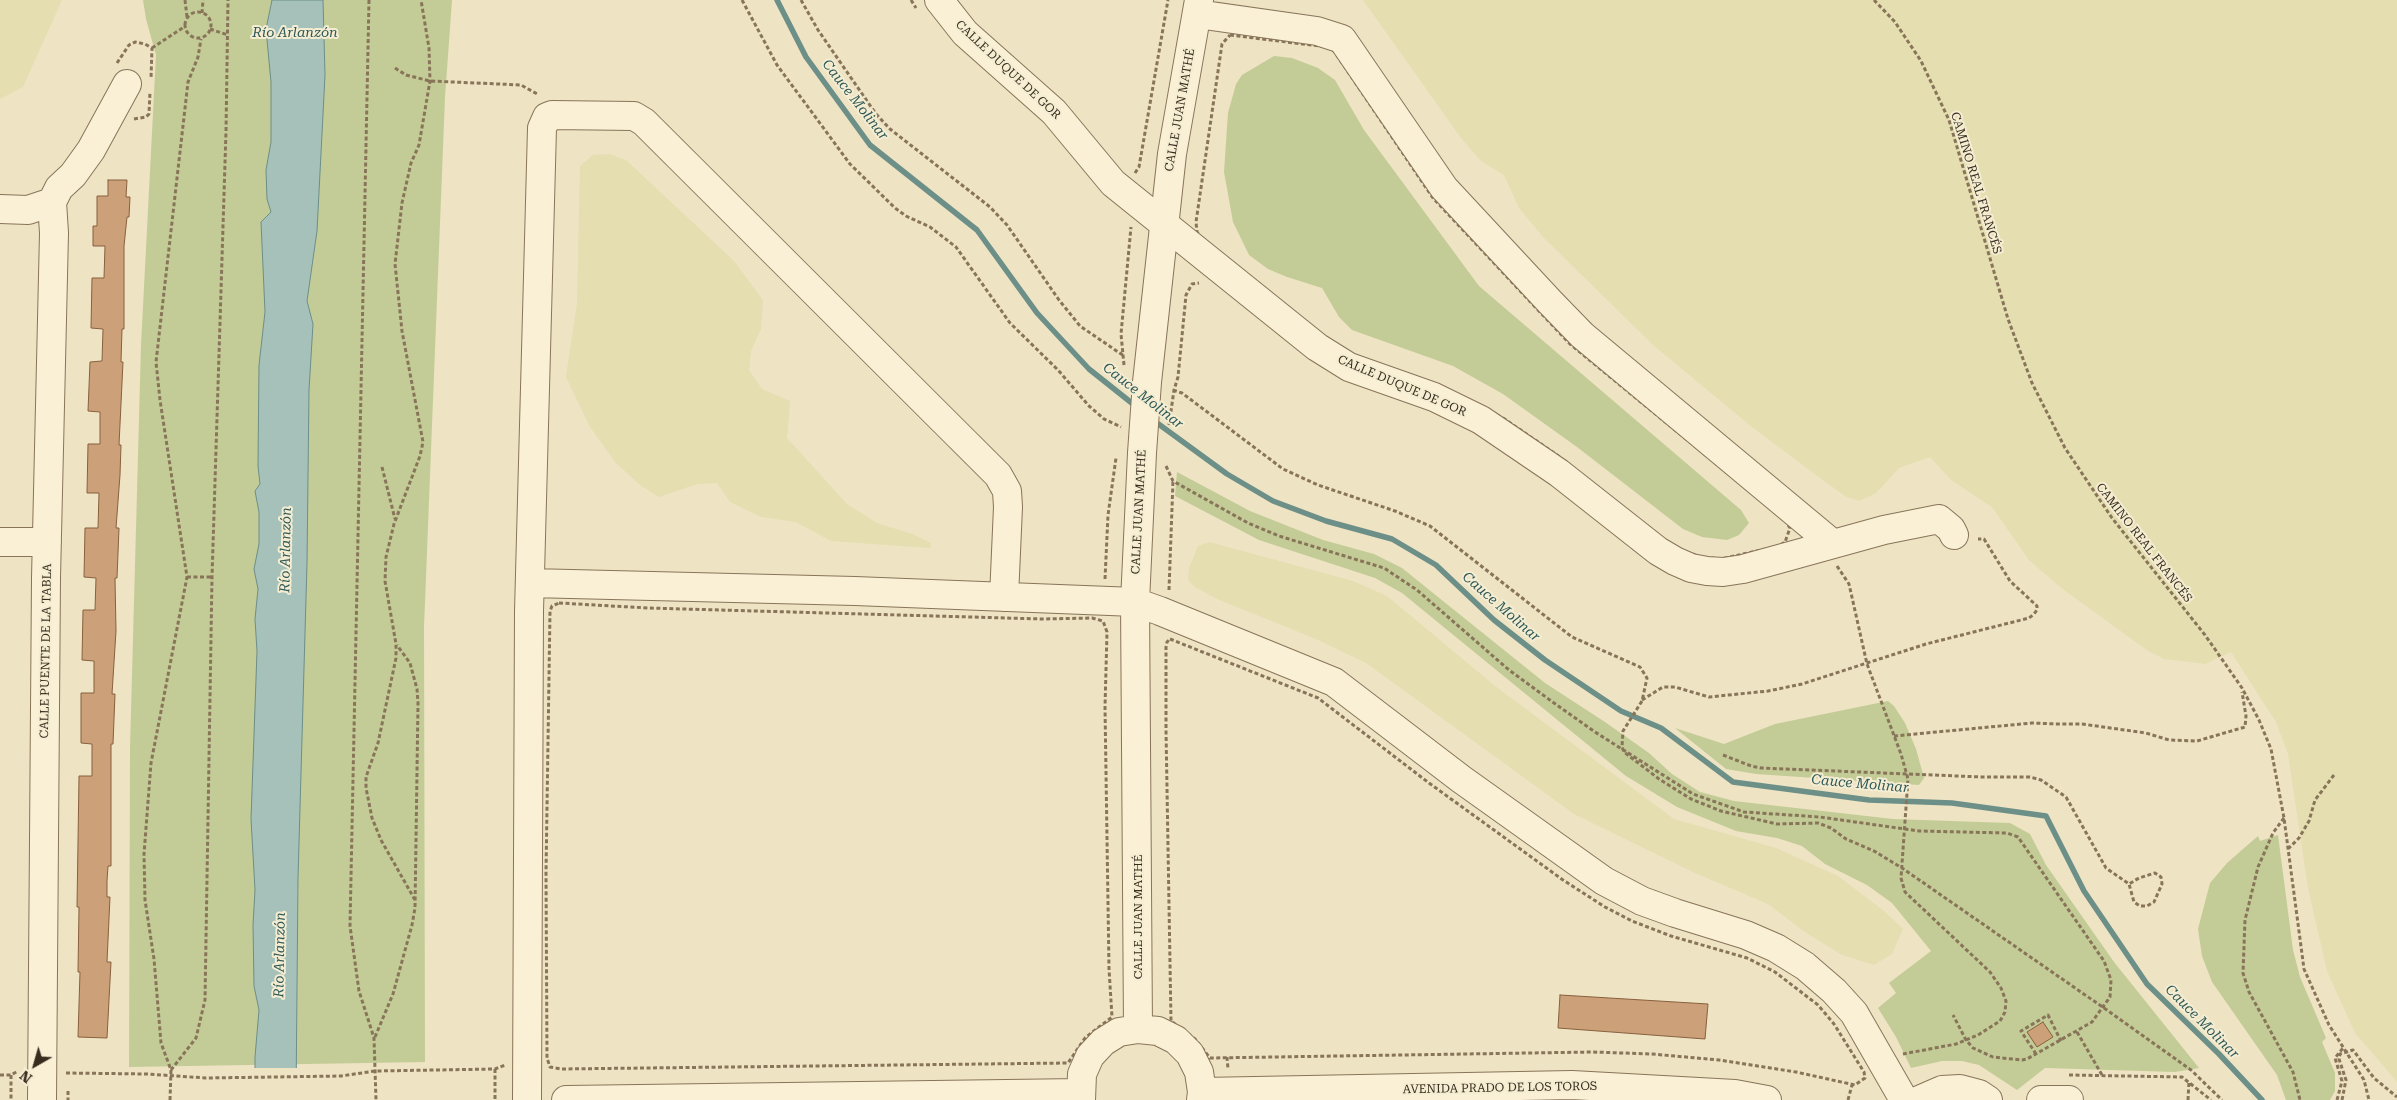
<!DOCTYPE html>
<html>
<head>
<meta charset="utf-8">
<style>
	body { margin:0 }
	#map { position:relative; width:2397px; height:1100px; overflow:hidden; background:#eee3c3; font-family:"Roboto Serif",serif }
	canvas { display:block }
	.north { position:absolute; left:10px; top:1040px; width:50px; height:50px; -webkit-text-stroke:4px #f5edd2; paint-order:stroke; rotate:218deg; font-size:14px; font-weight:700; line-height:20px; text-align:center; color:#382c1e }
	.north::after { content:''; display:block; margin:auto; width:18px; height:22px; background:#382c1e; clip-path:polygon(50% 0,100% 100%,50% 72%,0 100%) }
</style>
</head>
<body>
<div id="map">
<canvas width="2397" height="1100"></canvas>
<div class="north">N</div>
</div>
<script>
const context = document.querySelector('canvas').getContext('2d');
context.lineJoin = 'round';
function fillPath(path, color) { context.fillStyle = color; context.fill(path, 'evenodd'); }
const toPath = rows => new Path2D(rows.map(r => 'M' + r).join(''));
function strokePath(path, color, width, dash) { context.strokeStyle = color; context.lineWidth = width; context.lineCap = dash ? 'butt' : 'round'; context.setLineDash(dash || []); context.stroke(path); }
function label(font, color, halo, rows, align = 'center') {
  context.font = font + ' "Roboto Serif",serif'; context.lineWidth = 4; context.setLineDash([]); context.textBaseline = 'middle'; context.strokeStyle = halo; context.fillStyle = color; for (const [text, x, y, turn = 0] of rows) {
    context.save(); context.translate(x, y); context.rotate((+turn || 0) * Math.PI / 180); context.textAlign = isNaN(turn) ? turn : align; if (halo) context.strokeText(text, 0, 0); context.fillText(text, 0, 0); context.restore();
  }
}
fillPath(toPath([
	[0,0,62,0,23,87,0,99],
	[1363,0,2397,0,2397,1082,2355,1033,2327,971,2308,888,2288,754,2276,722,2231,652,2205,664,2164,659,2148,651,2060,587,2029,560,1992,507,1951,480,1930,457,1899,468,1876,493,1859,501,1845,496,1820,478,1752,427,1653,345,1543,237,1519,208,1504,175,1481,161,1461,138],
	[609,154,626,160,734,261,763,300,761,329,751,351,749,370,762,389,790,401,787,438,847,504,877,523,912,534,931,543,930,548,831,541,796,522,761,517,730,502,717,483,697,484,659,497,640,485,616,463,590,427,566,377,577,303,580,166,593,155],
	[1209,542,1353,581,1387,596,1495,686,1674,819,1776,848,1838,876,1884,911,1903,929,1892,954,1874,965,1842,955,1805,932,1768,904,1695,873,1574,814,1366,663,1316,639,1217,599,1195,587,1188,580,1189,568,1198,546]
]), '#e4deb0');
fillPath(toPath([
	[143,0,452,0,445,97,424,627,425,1062,129,1067,130,748,141,345,156,55,146,19],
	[1274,56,1292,58,1318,68,1335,80,1364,130,1479,286,1741,510,1749,523,1739,535,1727,540,1702,537,1683,529,1577,447,1503,394,1453,366,1352,330,1339,317,1322,288,1287,277,1268,269,1249,255,1233,222,1224,172,1228,113,1236,84,1242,75],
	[1177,472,1250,511,1323,540,1374,554,1402,568,1545,683,1605,722,1649,753,1672,774,1700,792,1734,801,1893,819,2010,823,2030,834,2046,865,2114,962,2199,1068,2175,1072,2045,1068,2017,1090,1979,1065,1962,1061,1942,1061,1911,1068,1896,1037,1878,1008,1896,993,1889,983,1931,951,1892,903,1867,885,1825,864,1802,846,1777,838,1736,831,1677,807,1626,776,1402,593,1375,578,1259,540,1175,496],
	[1888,701,1894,706,1905,723,1916,749,1924,778,1919,785,1756,774,1726,769,1675,728,1724,744,1775,724],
	[2278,835,2293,950,2300,977,2326,1038,2322,1042,2335,1073,2335,1091,2330,1100,2286,1100,2277,1075,2212,982,2202,956,2198,929,2210,883,2227,863,2258,836,2260,841]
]), '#c3cc96');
const water = toPath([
	[272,0,323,0,325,75,317,231,307,301,313,324,309,390,307,563,298,878,296,1100,255,1100,255,1057,259,1010,254,986,253,925,255,890,251,819,257,651,255,619,258,589,254,569,259,544,259,512,255,491,260,484,258,466,259,365,265,312,261,222,271,212,267,199,266,170,271,142,271,82,266,29,272,0]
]);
fillPath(water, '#a5c1ba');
strokePath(water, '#6c8f88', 1);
fillPath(toPath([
	[253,1068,298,1068,299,1100,253,1100]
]), '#eee3c3');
strokePath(toPath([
	[777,0,806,57,870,145,977,230,1037,313,1089,369,1138,408],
	[1153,420,1227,474,1273,501,1326,521,1392,539,1436,565,1494,620,1545,660,1621,711,1661,728,1733,782,1869,800,1952,803,2046,816,2084,891,2147,984,2219,1054,2262,1100]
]), '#6c8f88', 5.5);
const building = toPath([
	[108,180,127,180,126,197,130,197,129,217,127,217,124,246,124,329,122,329,121,362,123,362,119,445,121,445,120,475,116,528,119,528,117,578,115,578,116,631,112,694,115,694,113,744,111,744,111,866,108,866,107,881,107,897,110,897,107,962,111,962,107,1038,78,1037,80,972,78,972,79,907,77,907,79,776,92,776,92,744,81,743,81,693,94,693,94,661,82,660,83,610,95,610,96,578,84,577,85,528,98,528,99,493,87,493,88,444,100,444,100,412,88,411,90,362,102,361,103,329,91,328,92,278,104,278,105,246,93,246,93,226,97,226,97,196,108,196,108,180],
	[1560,995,1708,1004,1705,1039,1558,1028,1560,995],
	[2043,1022,2053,1037,2037,1047,2027,1032,2043,1022]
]);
fillPath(building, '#cca078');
strokePath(building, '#87603f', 1);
const minor = toPath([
	[939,0,965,33,1054,112,1113,183,1317,347,1349,367,1434,397,1481,420,1559,473,1658,551,1675,561,1691,568,1707,571,1723,572,1743,569,1884,530,1939,519,1951,529,1954,535],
	[1197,14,1317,31,1342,39,1444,188,1550,302,1582,335,1833,544],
	[0,209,28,210,52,202,59,188,73,175,91,150,127,84],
	[0,542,47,542],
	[530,583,855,591,1135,602,1160,611,1334,682,1461,779,1604,881,1642,901,1675,913,1746,935,1776,948,1805,966,1834,991,1854,1013,1904,1100],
	[1138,1029,1135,602,1142,453,1147,382,1172,154,1199,0],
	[1202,1092,1572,1085,1735,1094,1767,1100],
	[42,1100,46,578,54,233,52,202],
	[527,1100,529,611,542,128,547,117,552,115,634,116,644,122,998,475,1007,491,1008,507,1004,597],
	[566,1100,1080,1093],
	[1081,1100,1082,1074,1090,1056,1103,1042,1119,1032,1138,1029,1158,1031,1176,1040,1190,1054,1199,1072,1202,1092,1201,1100],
	[1919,1100,1942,1090,1960,1089,1979,1094,1988,1100],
	[2041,1100,2069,1100]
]);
strokePath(minor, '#887559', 30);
strokePath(toPath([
	[185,0,187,17],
	[369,0,350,926,359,991,374,1038,376,1100],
	[742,0,777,65,850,164,895,208,906,216,930,227,956,247,1010,323,1058,370,1089,406,1104,419,1121,427],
	[801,0,818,30,876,114,890,129,990,207,1007,225,1059,300,1080,326,1124,356],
	[911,0,916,8],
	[1874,0,1895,22,1921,61,1949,120,2008,319,2032,383,2065,448,2112,518,2205,635,2242,688,2259,720,2271,749,2284,818,2304,969,2329,1025,2364,1080,2369,1100],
	'185 25a13 13 0 1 1 26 0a13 13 0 1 1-26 0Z',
	[202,13,203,0],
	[210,29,228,35],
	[1230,35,1327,47,1334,51,1433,198,1570,344,1785,520,1790,528,1785,542,1779,546,1721,559,1701,557,1681,550,1663,539,1557,455,1503,418,1449,391,1351,355,1338,348,1204,241,1197,232,1196,222,1222,44,1230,35],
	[152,48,184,27],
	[117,63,129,45,135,42,145,44,152,48,151,78],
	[395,68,406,75,430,81,521,85,539,95],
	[134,119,146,117,149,114,150,92],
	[1135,173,1139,167,1168,0],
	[1124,365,1121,334,1131,227],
	[1173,390,1182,393,1283,469,1318,485,1395,511,1430,526,1572,637,1640,667,1647,678,1642,701,1623,731,1622,747,1624,752,1659,779,1691,799,1721,811,1777,824,1818,823,1831,828,1846,839,1874,851,1902,868,2104,1008,2191,1070,2222,1100],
	[1169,425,1174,390,1178,377,1186,295,1192,284,1199,283],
	[1166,466,1173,481,1248,523,1279,536,1384,568,1417,590,1509,670,1554,703,1595,732,1693,794,1744,812,1820,817,1919,831,2007,833,2018,837,2104,961,2111,980,2110,997,2092,1022,2027,1059,2022,1060,1993,1057,1973,1048,1966,1040,1953,1015],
	[382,467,395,519],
	[1837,566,1849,584,1867,664,1901,754,1908,779,1901,878,1905,892,1990,972,2001,988,2006,1001,2005,1012,2000,1021,1978,1035,1956,1044,1903,1054],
	[187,577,212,577],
	[1105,579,1108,515,1116,458],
	[1169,590,1173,481],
	[559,603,648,608,1042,619,1092,618,1103,621,1107,632,1105,707,1109,969,1112,1017,1085,1038,1068,1063,561,1069,550,1067,547,1058,546,873,550,611,552,606,559,603],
	[1170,639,1318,698,1429,783,1563,880,1605,907,1632,921,1671,936,1747,958,1775,972,1818,1005,1834,1024,1864,1072,1865,1078,1855,1085,1796,1072,1719,1060,1652,1054,1593,1052,1210,1058,1195,1039,1171,1021,1166,730,1166,647,1167,642,1170,639],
	[1642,700,1663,687,1675,687,1709,697,1768,691,1802,684,1926,644,2029,618,2034,614,2037,610,2037,606,2010,581,1984,539,1978,539],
	[1894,736,2032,723,2057,724,2082,724,2146,733,2169,740,2197,741,2245,727,2246,716,2242,692],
	[1723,755,1751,766,1761,768,1982,777,2030,777,2041,780,2066,797,2106,868,2129,884,2134,902,2140,906,2147,906,2154,902,2162,884,2161,877,2155,873,2139,878,2129,884],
	[2284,818,2273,833,2258,867,2245,920,2243,973,2249,992,2293,1072,2300,1100],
	[2288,849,2299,838,2309,821,2315,800,2334,775],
	[415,900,381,840,372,818,366,788,366,777,378,743,396,658,396,644,385,581,386,557,394,524,420,456,423,442,402,331,395,264,402,203,411,163,419,145,430,81,429,48,421,0],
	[2077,1032,2102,1075],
	[375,1037,393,994,412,925,415,908,418,703,417,689,410,663,397,645],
	[2036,1054,2021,1031,2048,1015,2061,1041],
	[1227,1057,1228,1069],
	[495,1069,495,1100],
	[171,1070,196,1038,205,1000,212,577,226,131,228,0],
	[66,1073,147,1074,206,1078,341,1076,375,1071,495,1069,505,1065],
	[0,1075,11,1075,18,1071],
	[11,1075,11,1100],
	[2069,1075,2182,1077,2211,1100],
	[68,1091,68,1100],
	[170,1100,171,1070,161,1043,154,959,145,900,144,854,151,763,187,577,160,400,156,362,188,82,198,57,201,39],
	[1848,1100,1852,1085],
	[2188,1100,2189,1081],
	[2337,1100,2342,1081,2335,1058,2343,1048],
	[2342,1100,2346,1080,2339,1059,2340,1054,2353,1050,2374,1078,2397,1097]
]), '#887559', 3, [4, 2.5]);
strokePath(minor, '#f9f0d6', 28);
label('12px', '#382c1e', '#f5edd2', [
	["CALLE DUQUE DE GOR",1008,70,43],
	["CALLE JUAN MATHÉ",1180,110,-80],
	["CAMINO REAL FRANCÉS",1976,183,73],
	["CALLE DUQUE DE GOR",1402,386,23],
	["CALLE JUAN MATHÉ",1139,512,-87],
	["CAMINO REAL FRANCÉS",2144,543,52],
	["CALLE PUENTE DE LA TABLA",46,651,-89],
	["CALLE JUAN MATHÉ",1138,917,-90],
	["AVENIDA PRADO DE LOS TOROS",1500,1088,-1]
]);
label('italic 14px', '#2d5857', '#f5edd2', [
	["Río Arlanzón",295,33],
	["Cauce Molinar",855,100,52],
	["Cauce Molinar",1143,396,38],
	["Río Arlanzón",286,550,-89],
	["Cauce Molinar",1501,607,41],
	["Cauce Molinar",1860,784,5],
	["Río Arlanzón",280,955,-89],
	["Cauce Molinar",2202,1022,45]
]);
</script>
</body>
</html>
